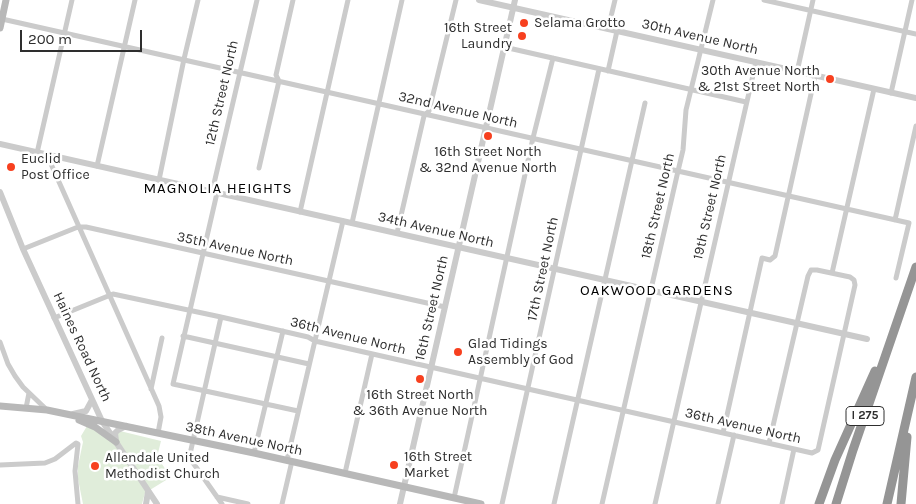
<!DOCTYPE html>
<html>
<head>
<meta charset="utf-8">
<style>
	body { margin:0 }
	#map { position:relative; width:916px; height:504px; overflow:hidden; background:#fff; font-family:Karla,sans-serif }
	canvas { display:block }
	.scale { position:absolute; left:20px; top:30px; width:122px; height:22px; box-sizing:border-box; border:2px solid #2e2e2e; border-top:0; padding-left:6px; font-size:15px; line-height:18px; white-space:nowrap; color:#2e2e2e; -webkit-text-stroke:4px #fff; paint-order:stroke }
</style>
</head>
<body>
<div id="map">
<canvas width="916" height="504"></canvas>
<div class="scale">200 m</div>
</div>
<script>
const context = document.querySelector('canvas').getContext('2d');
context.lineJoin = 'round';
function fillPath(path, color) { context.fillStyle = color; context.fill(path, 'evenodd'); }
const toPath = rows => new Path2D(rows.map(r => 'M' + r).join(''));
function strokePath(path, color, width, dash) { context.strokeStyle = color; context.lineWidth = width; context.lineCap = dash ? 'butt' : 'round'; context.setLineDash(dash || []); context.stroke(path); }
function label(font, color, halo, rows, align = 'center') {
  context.font = font + ' Karla,sans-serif'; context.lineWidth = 5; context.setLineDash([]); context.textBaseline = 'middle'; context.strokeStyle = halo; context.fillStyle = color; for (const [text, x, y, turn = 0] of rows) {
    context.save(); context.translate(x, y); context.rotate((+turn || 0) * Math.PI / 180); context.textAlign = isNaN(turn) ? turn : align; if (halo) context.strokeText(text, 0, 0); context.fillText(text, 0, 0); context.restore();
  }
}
fillPath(toPath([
	[87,426,118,433,120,431,124,432,161,441,157,457,171,477,145,493,142,504,83,504,78,479,78,466,83,442,81,436]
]), '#e0edda');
strokePath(toPath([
	[764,0,916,34],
	[2,19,909,223,896,278],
	[608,29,615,0],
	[504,47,746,102],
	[608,71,617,31],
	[797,72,813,0],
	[891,93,912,0],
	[37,153,72,0],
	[47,155,159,406,161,417,158,433],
	[97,166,135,0],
	[259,168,279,81,276,75,293,0],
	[159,180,184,59,198,0],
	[212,192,257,0],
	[217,193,173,384,298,411],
	[300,212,348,0],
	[895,220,916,126],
	[352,223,402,0],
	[397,233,424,116,429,111,456,0],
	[23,249,78,227,86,227,445,307],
	[832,273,874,89],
	[221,317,190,454,191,460,222,504],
	[54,318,113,294,221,317,308,337,315,341,812,453,818,450,855,285,854,280,850,277,817,270,811,270,808,276,769,443],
	[183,336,309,364],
	[0,342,8,364,15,376,23,387,47,410],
	[151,389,162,338],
	[26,408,29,393],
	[723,433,762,258,770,260,775,256,815,76],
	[254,453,283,331],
	[287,460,343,221],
	[0,465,45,463,55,459,76,443,78,444,75,471,78,504],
	[345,473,372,354],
	[217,497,248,504],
	[454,498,533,138,553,58],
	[282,504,292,461],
	[502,504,599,69],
	[554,504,645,103],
	[602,504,678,171,683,150,686,110,713,0],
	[655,504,756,62],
	[718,504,734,435],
	[782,504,794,449]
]), '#cbcbcb', 5);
strokePath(toPath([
	[479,0,916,98],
	[0,144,867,339],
	[0,192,23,249,102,421,157,504],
	[73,414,86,411,92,400],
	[116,441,115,433,118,430,126,426],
	[146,504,148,492],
	[400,504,515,0]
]), '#cbcbcb', 6);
strokePath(toPath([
	[0,28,6,0],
	[0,406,47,410,254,453,481,504],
	[79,420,95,427,116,442]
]), '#b8b8b8', 7);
strokePath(toPath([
	[819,504,835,460,875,371],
	[836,504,853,450,916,267],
	[887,504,916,377],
	[901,504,907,437]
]), '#959595', 9);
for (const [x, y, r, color] of [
	[524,23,5,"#f7401f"],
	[522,36,5,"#f7401f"],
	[830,79,5,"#f7401f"],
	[488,136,5,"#f7401f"],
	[11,167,5,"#f7401f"],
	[458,352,5,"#f7401f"],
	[420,379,5,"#f7401f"],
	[394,465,5,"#f7401f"],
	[95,466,5,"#f7401f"]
]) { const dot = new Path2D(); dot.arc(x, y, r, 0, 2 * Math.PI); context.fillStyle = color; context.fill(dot); strokePath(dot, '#fff', 2); }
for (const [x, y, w] of [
	[865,416,38]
]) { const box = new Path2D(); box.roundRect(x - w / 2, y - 9.5, w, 19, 4); context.fillStyle = '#fff'; context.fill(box); strokePath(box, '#2e2e2e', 1); }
label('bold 12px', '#2e2e2e', null, [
	["I 275",865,416]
]);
label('14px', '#2e2e2e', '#fff', [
	["Selama Grotto",534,23],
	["16th Street",512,28,"right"],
	["Laundry",512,44,"right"],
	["30th Avenue North",820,71,"right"],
	["& 21st Street North",820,87,"right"],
	["16th Street North",488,152,"center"],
	["& 32nd Avenue North",488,168,"center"],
	["Euclid",21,159],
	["Post Office",21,175],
	["Glad Tidings",468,344],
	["Assembly of God",468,360],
	["16th Street North",420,395,"center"],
	["& 36th Avenue North",420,411,"center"],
	["16th Street",404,457],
	["Market",404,473],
	["Allendale United",105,458],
	["Methodist Church",105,474]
], 'left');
label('14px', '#2e2e2e', '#fff', [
	["30th Avenue North",700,37,13],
	["12th Street North",222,93,-77],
	["32nd Avenue North",458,110,13],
	["18th Street North",658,206,-77],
	["19th Street North",710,207,-77],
	["34th Avenue North",436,230,13],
	["35th Avenue North",235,249,12],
	["17th Street North",543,269,-78],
	["16th Street North",432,308,-77],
	["36th Avenue North",348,336,14],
	["Haines Road North",82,347,65],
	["36th Avenue North",743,426,13],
	["38th Avenue North",244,439,12]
]);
context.letterSpacing = '1px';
label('15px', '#000', '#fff', [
	["MAGNOLIA HEIGHTS",218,189],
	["OAKWOOD GARDENS",657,291]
]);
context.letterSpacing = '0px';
</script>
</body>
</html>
